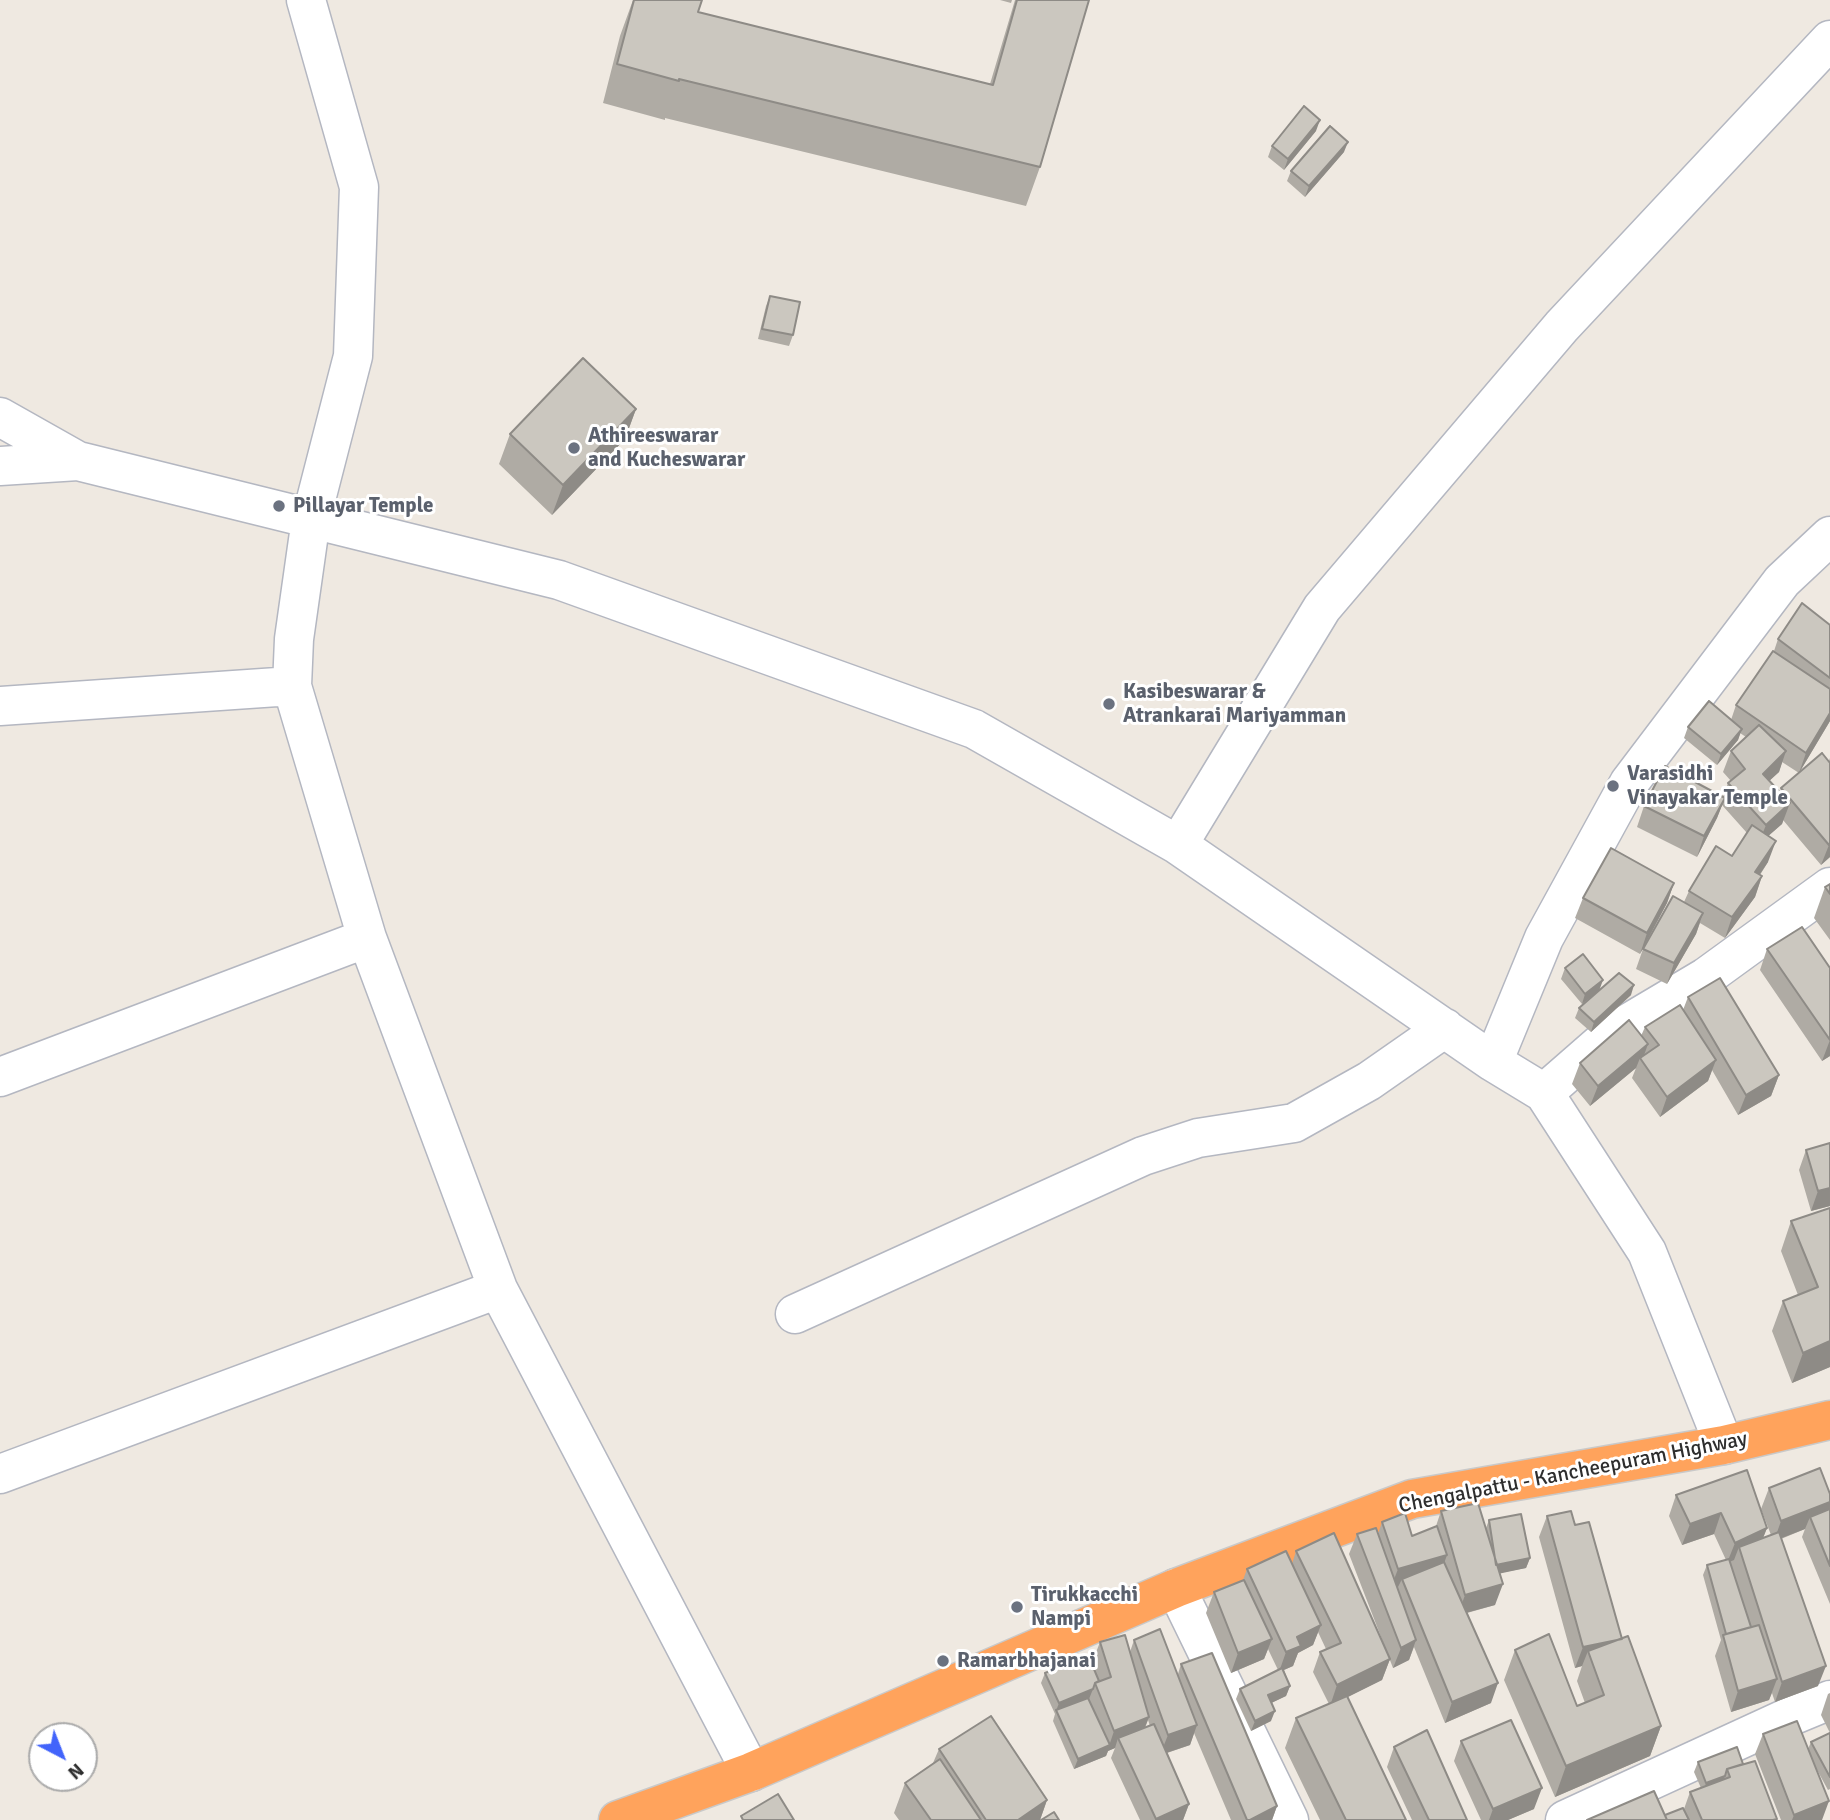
<!DOCTYPE html>
<html>
<head>
<meta charset="utf-8">
<style>
	body { margin:0 }
	#map { position:relative; width:1830px; height:1820px; overflow:hidden; background:#efe9e1; font-family:Signika,sans-serif }
	canvas { display:block }
	.north { position:absolute; left:28px; top:1722px; width:70px; height:70px; box-sizing:border-box; background:#fff; border:2px solid #ababab; border-radius:50%; rotate:138deg; font-size:19px; font-weight:700; line-height:28px; text-align:center; color:#2e2e2e }
	.north::after { content:''; display:block; margin:auto; width:24px; height:32px; background:#4264fb; clip-path:polygon(50% 0,100% 100%,50% 72%,0 100%) }
</style>
</head>
<body>
<div id="map">
<canvas width="1830" height="1820"></canvas>
<div class="north">N</div>
</div>
<script>
const context = document.querySelector('canvas').getContext('2d');
context.lineJoin = 'round';
const toPath = rows => new Path2D(rows.map(r => 'M' + r).join(''));
function strokePath(path, color, width, dash) { context.strokeStyle = color; context.lineWidth = width; context.lineCap = dash ? 'butt' : 'round'; context.setLineDash(dash || []); context.stroke(path); }
function fillPath(path, color) { context.fillStyle = color; context.fill(path, 'evenodd'); }
function label(font, color, halo, rows, align = 'center') {
  context.font = font + ' Signika,sans-serif'; context.lineWidth = 6; context.setLineDash([]); context.textBaseline = 'middle'; context.strokeStyle = halo; context.fillStyle = color; for (const [text, x, y, turn = 0] of rows) {
    context.save(); context.translate(x, y); context.rotate((+turn || 0) * Math.PI / 180); context.textAlign = isNaN(turn) ? turn : align; if (halo) context.strokeText(text, 0, 0); context.fillText(text, 0, 0); context.restore();
  }
}
const street = toPath([
	[306,0,359,187,353,356,311,519,294,639,292,686,367,938,498,1289,751,1772],
	[0,417,78,461,559,580,974,729,1178,845,1493,1062,1544,1093,1647,1252,1724,1445],
	[0,466,78,461],
	[0,706,292,686],
	[1178,845,1322,608,1562,326,1830,40],
	[1493,1062,1544,938,1629,783,1782,581,1830,536],
	[0,1077,367,938],
	[1544,1093,1615,1031,1706,977,1830,887],
	[795,1314,1143,1156,1198,1138,1294,1123,1369,1081,1445,1028],
	[0,1474,498,1289],
	[1176,1588,1289,1820],
	[1565,1820,1789,1717,1830,1700]
]);
const highway = toPath([
	[618,1820,751,1772,1176,1588,1412,1499,1724,1445,1830,1420]
]);
strokePath(street, '#b4b7c1', 41);
strokePath(highway, '#c9c9c9', 41);
strokePath(street, '#fff', 38);
strokePath(highway, '#ffa35c', 38);
fillPath(toPath([
	[633,0,702,0,698,12,990,84,1015,0,1089,0,1040,167,1026,206,665,118,665,120,603,103,620,36],
	[1000,0,1012,0,1011,3],
	[1316,131,1284,170,1268,157,1272,146],
	[1344,152,1305,197,1287,181,1291,171],
	[770,296,793,335,789,346,758,339,766,306],
	[636,409,625,439,552,515,499,464,510,434],
	[1830,625,1830,721,1799,773,1829,761,1830,758,1830,857,1821,865,1783,820,1782,824,1768,836,1768,862,1760,875,1762,876,1755,897,1725,938,1700,923,1696,934,1667,984,1636,969,1643,949,1684,902,1689,891,1732,856,1747,833,1722,805,1717,818,1697,857,1637,827,1644,806,1723,797,1728,783,1731,781,1723,772,1731,751,1746,737,1740,733,1738,740,1717,765,1684,738,1688,727,1731,720,1736,705,1774,651,1778,639],
	[1782,762,1799,773,1781,788,1780,792,1769,781,1779,772],
	[1674,883,1667,903,1640,954,1575,918,1583,898],
	[1830,884,1830,940,1814,918,1825,887],
	[1767,949,1830,968,1830,1056,1822,1061,1760,970],
	[1565,968,1599,990,1631,995,1591,1032,1575,1018,1579,1008,1599,991,1582,1004,1561,979],
	[1688,997,1779,1075,1771,1096,1738,1115,1712,1070,1708,1081,1660,1117,1632,1078,1636,1068,1590,1106,1572,1084,1580,1063,1641,1036,1645,1027,1683,1010],
	[1830,1143,1830,1206,1811,1211,1799,1170,1806,1150],
	[1830,1208,1830,1367,1792,1383,1772,1331,1783,1301,1798,1295,1781,1251,1791,1221],
	[1769,1488,1830,1494,1830,1604,1802,1537,1805,1529,1781,1539,1818,1686,1775,1702,1772,1693,1769,1700,1731,1712,1715,1656,1721,1640,1703,1575,1707,1565,1726,1560,1714,1534,1682,1545,1669,1516,1676,1495,1767,1528,1763,1538,1771,1535,1761,1509],
	[1441,1511,1486,1528,1489,1520,1530,1558,1526,1568,1499,1573,1495,1605,1467,1613,1491,1703,1445,1723,1414,1647,1409,1660,1393,1668,1349,1554,1357,1534,1378,1534,1382,1522,1412,1536,1436,1526],
	[1547,1516,1575,1525,1622,1639,1661,1726,1650,1756,1555,1797,1504,1680,1515,1650,1577,1706,1585,1703,1577,1681,1582,1666,1575,1668,1539,1537],
	[1296,1551,1390,1659,1382,1680,1347,1697,1406,1820,1320,1820,1285,1748,1296,1718,1329,1704,1313,1672,1320,1652,1326,1649,1318,1632,1313,1645,1298,1653,1293,1666,1284,1670,1290,1686,1286,1696,1271,1703,1271,1721,1251,1731,1236,1699,1240,1689,1278,1670,1268,1649,1264,1659,1231,1673,1206,1613,1214,1592,1243,1580,1247,1569,1292,1564],
	[1134,1640,1178,1674,1181,1664,1277,1806,1272,1820,1231,1820,1194,1733,1190,1745,1167,1753,1189,1804,1183,1820,1140,1820,1111,1758,1115,1748,1108,1751,1106,1756,1074,1769,1053,1721,1055,1714,1041,1683,1045,1673,1096,1674,1092,1663,1100,1642,1130,1652],
	[1148,1720,1150,1726,1145,1728],
	[1830,1693,1830,1789,1828,1790,1816,1768,1822,1820,1781,1820,1755,1754,1763,1734,1808,1749,1811,1742,1830,1733,1821,1715,1828,1694],
	[1461,1741,1534,1809,1508,1820,1481,1820,1454,1761],
	[1394,1747,1467,1820,1412,1820,1387,1767],
	[939,1749,1047,1800,1040,1820,899,1820,894,1813,905,1783,933,1763],
	[1698,1762,1743,1764,1776,1820,1587,1820,1665,1815,1684,1809,1690,1792,1701,1788,1694,1772]
]), '#afaba4');
fillPath(toPath([
	[1320,120,1316,131,1284,170,1288,159],
	[1348,142,1344,152,1305,197,1309,186],
	[636,409,625,439,552,515,563,485],
	[1830,713,1830,721,1799,773,1806,753],
	[1742,729,1738,740,1717,765,1721,754],
	[1786,751,1779,772,1755,794,1763,774],
	[1725,798,1717,818,1697,857,1704,836],
	[1790,803,1782,824,1758,845,1766,825],
	[1776,841,1768,862,1748,892,1755,872],
	[1830,843,1830,857,1821,865,1829,845],
	[1762,876,1755,897,1725,938,1732,917],
	[1674,883,1667,903,1640,954,1647,933],
	[1703,913,1696,934,1667,984,1674,963],
	[1603,980,1599,991,1582,1004,1585,994],
	[1634,985,1631,995,1591,1032,1594,1022],
	[1830,1040,1830,1056,1822,1061],
	[1648,1044,1642,1061,1640,1058,1636,1068,1590,1106,1598,1086],
	[1716,1060,1708,1081,1660,1117,1667,1097],
	[1779,1075,1771,1096,1738,1115,1746,1095],
	[1830,1188,1830,1206,1811,1211,1818,1191],
	[1830,1341,1830,1367,1792,1383,1803,1353],
	[1830,1502,1830,1509,1810,1517,1805,1529,1774,1541,1781,1521],
	[1721,1513,1714,1534,1682,1545,1690,1524],
	[1767,1528,1759,1548,1739,1547,1734,1560,1727,1563,1735,1543],
	[1447,1555,1440,1575,1402,1579,1398,1587,1390,1590,1398,1569],
	[1530,1558,1526,1568,1493,1575,1496,1565],
	[1503,1584,1495,1605,1458,1615,1465,1595],
	[1321,1625,1313,1645,1298,1653,1293,1666,1279,1672,1286,1652,1297,1637],
	[1272,1639,1264,1659,1231,1673,1238,1653],
	[1622,1639,1588,1651,1582,1666,1575,1668,1583,1647],
	[1416,1640,1409,1660,1393,1668,1401,1648],
	[1390,1659,1382,1680,1330,1706,1337,1685],
	[1826,1666,1818,1686,1775,1702,1782,1682],
	[1777,1679,1769,1700,1731,1712,1738,1691],
	[1498,1683,1491,1703,1445,1723,1452,1702],
	[1290,1686,1286,1696,1265,1706,1268,1695],
	[1093,1689,1089,1699,1056,1711,1059,1703],
	[1275,1711,1271,1721,1251,1731,1255,1721],
	[1149,1717,1141,1737,1118,1738,1115,1748,1108,1751,1106,1756,1074,1769,1078,1759,1109,1746,1114,1731],
	[1197,1725,1190,1745,1160,1755,1168,1735],
	[1661,1726,1650,1756,1555,1797,1566,1766],
	[1725,1776,1721,1786,1703,1793,1706,1783],
	[1542,1788,1534,1809,1508,1820,1489,1820,1493,1809],
	[1047,1800,1040,1820,1018,1820],
	[1829,1801,1822,1820,1792,1820,1794,1815],
	[1189,1804,1183,1820,1156,1820,1156,1819],
	[1277,1806,1272,1820,1250,1820]
]), '#8e8b86');
const building = toPath([
	[634,0,702,0,698,12,993,85,1017,0,1089,0,1040,167,679,79,679,81,617,64,634,0],
	[1304,106,1320,120,1288,159,1272,146,1304,106],
	[1330,126,1348,142,1309,186,1291,171,1330,126],
	[770,296,800,302,793,335,762,329,770,296],
	[583,358,636,409,563,485,510,434,583,358],
	[1802,603,1830,625,1830,678,1778,639,1802,603],
	[1773,651,1830,689,1830,713,1806,753,1736,705,1773,651],
	[1709,701,1742,729,1721,754,1688,727,1709,701],
	[1759,725,1786,751,1763,774,1790,803,1766,825,1728,783,1745,769,1731,751,1759,725],
	[1822,753,1830,763,1830,843,1829,845,1781,788,1822,753],
	[1665,766,1725,798,1704,836,1644,806,1665,766],
	[1752,825,1776,841,1755,872,1762,876,1732,917,1689,891,1716,846,1732,856,1752,825],
	[1611,848,1674,883,1647,933,1583,898,1611,848],
	[1830,884,1830,894,1825,887,1830,884],
	[1673,896,1703,913,1674,963,1643,949,1673,896],
	[1802,927,1830,968,1830,1040,1767,949,1802,927],
	[1583,954,1603,980,1585,994,1565,968,1583,954],
	[1619,973,1634,985,1594,1022,1579,1008,1619,973],
	[1720,978,1779,1075,1746,1095,1688,997,1720,978],
	[1680,1005,1716,1060,1667,1097,1640,1058,1659,1045,1645,1027,1680,1005],
	[1629,1020,1648,1044,1598,1086,1580,1063,1629,1020],
	[1830,1143,1830,1188,1818,1191,1806,1150,1830,1143],
	[1830,1208,1830,1341,1803,1353,1783,1301,1818,1287,1791,1221,1830,1208],
	[1820,1468,1830,1494,1830,1502,1781,1521,1769,1488,1820,1468],
	[1747,1470,1767,1528,1735,1543,1721,1513,1690,1524,1676,1495,1747,1470],
	[1478,1503,1503,1584,1465,1595,1441,1511,1478,1503],
	[1830,1509,1830,1566,1810,1517,1830,1509],
	[1571,1511,1575,1525,1589,1522,1622,1639,1583,1647,1547,1516,1571,1511],
	[1405,1513,1412,1536,1437,1526,1447,1555,1398,1569,1382,1522,1405,1513],
	[1521,1514,1530,1558,1496,1565,1489,1520,1521,1514],
	[1376,1528,1416,1640,1401,1648,1357,1534,1376,1528],
	[1779,1532,1826,1666,1782,1682,1739,1547,1779,1532],
	[1334,1533,1390,1659,1337,1685,1320,1652,1341,1643,1296,1551,1334,1533],
	[1286,1551,1321,1625,1297,1637,1301,1646,1286,1652,1247,1569,1286,1551],
	[1729,1559,1751,1627,1726,1634,1707,1565,1729,1559],
	[1444,1562,1498,1683,1452,1702,1402,1579,1444,1562],
	[1244,1580,1272,1639,1238,1653,1214,1592,1244,1580],
	[1759,1625,1777,1679,1738,1691,1723,1635,1759,1625],
	[1160,1629,1197,1725,1168,1735,1134,1640,1160,1629],
	[1549,1634,1577,1706,1604,1695,1588,1651,1628,1636,1661,1726,1566,1766,1515,1650,1549,1634],
	[1125,1635,1149,1717,1114,1731,1095,1683,1111,1677,1100,1642,1125,1635],
	[1212,1653,1277,1806,1250,1820,1247,1820,1181,1664,1212,1653],
	[1088,1655,1099,1681,1095,1683,1093,1689,1059,1703,1045,1673,1088,1655],
	[1282,1668,1290,1686,1268,1695,1275,1711,1255,1721,1240,1689,1282,1668],
	[1347,1696,1406,1820,1346,1820,1296,1718,1347,1696],
	[1088,1698,1110,1745,1078,1759,1056,1710,1088,1698],
	[991,1716,1047,1800,1018,1820,986,1820,939,1749,991,1716],
	[1511,1720,1542,1788,1493,1809,1461,1741,1511,1720],
	[1797,1721,1829,1801,1794,1815,1763,1734,1797,1721],
	[1154,1724,1189,1804,1156,1819,1118,1738,1154,1724],
	[1427,1730,1467,1820,1429,1820,1394,1747,1427,1730],
	[1830,1733,1830,1777,1811,1742,1830,1733],
	[1737,1747,1743,1764,1727,1769,1725,1776,1706,1783,1698,1762,1737,1747],
	[940,1759,981,1820,931,1820,905,1783,940,1759],
	[1755,1761,1777,1819,1773,1820,1702,1820,1690,1792,1730,1777,1727,1769,1755,1761],
	[1654,1791,1667,1820,1587,1820,1654,1791],
	[778,1794,794,1820,743,1820,741,1816,778,1794],
	[1683,1808,1689,1820,1667,1820,1665,1815,1683,1808],
	[1054,1812,1059,1820,1041,1820,1054,1812]
]);
fillPath(building, '#cbc7bf');
strokePath(building, '#8e8b86', 2);
for (const [x, y, r, color] of [
	[574,448,7,"#6b7280"],
	[279,506,7,"#6b7280"],
	[1109,704,7,"#6b7280"],
	[1613,786,7,"#6b7280"],
	[1017,1607,7,"#6b7280"],
	[943,1661,7,"#6b7280"]
]) { const dot = new Path2D(); dot.arc(x, y, r, 0, 2 * Math.PI); context.fillStyle = color; context.fill(dot); strokePath(dot, '#fff', 2.5); }
label('bold 21px', '#5b616d', '#fff', [
	["Athireeswarar",588,436],
	["and Kucheswarar",588,460],
	["Pillayar Temple",293,506],
	["Kasibeswarar &",1123,692],
	["Atrankarai Mariyamman",1123,716],
	["Varasidhi",1627,774],
	["Vinayakar Temple",1627,798],
	["Tirukkacchi",1031,1595],
	["Nampi",1031,1619],
	["Ramarbhajanai",957,1661]
], 'left');
label('21px', '#2e2e2e', '#fff', [
	["Chengalpattu - Kancheepuram Highway",1573,1473,-11]
]);
</script>
</body>
</html>
